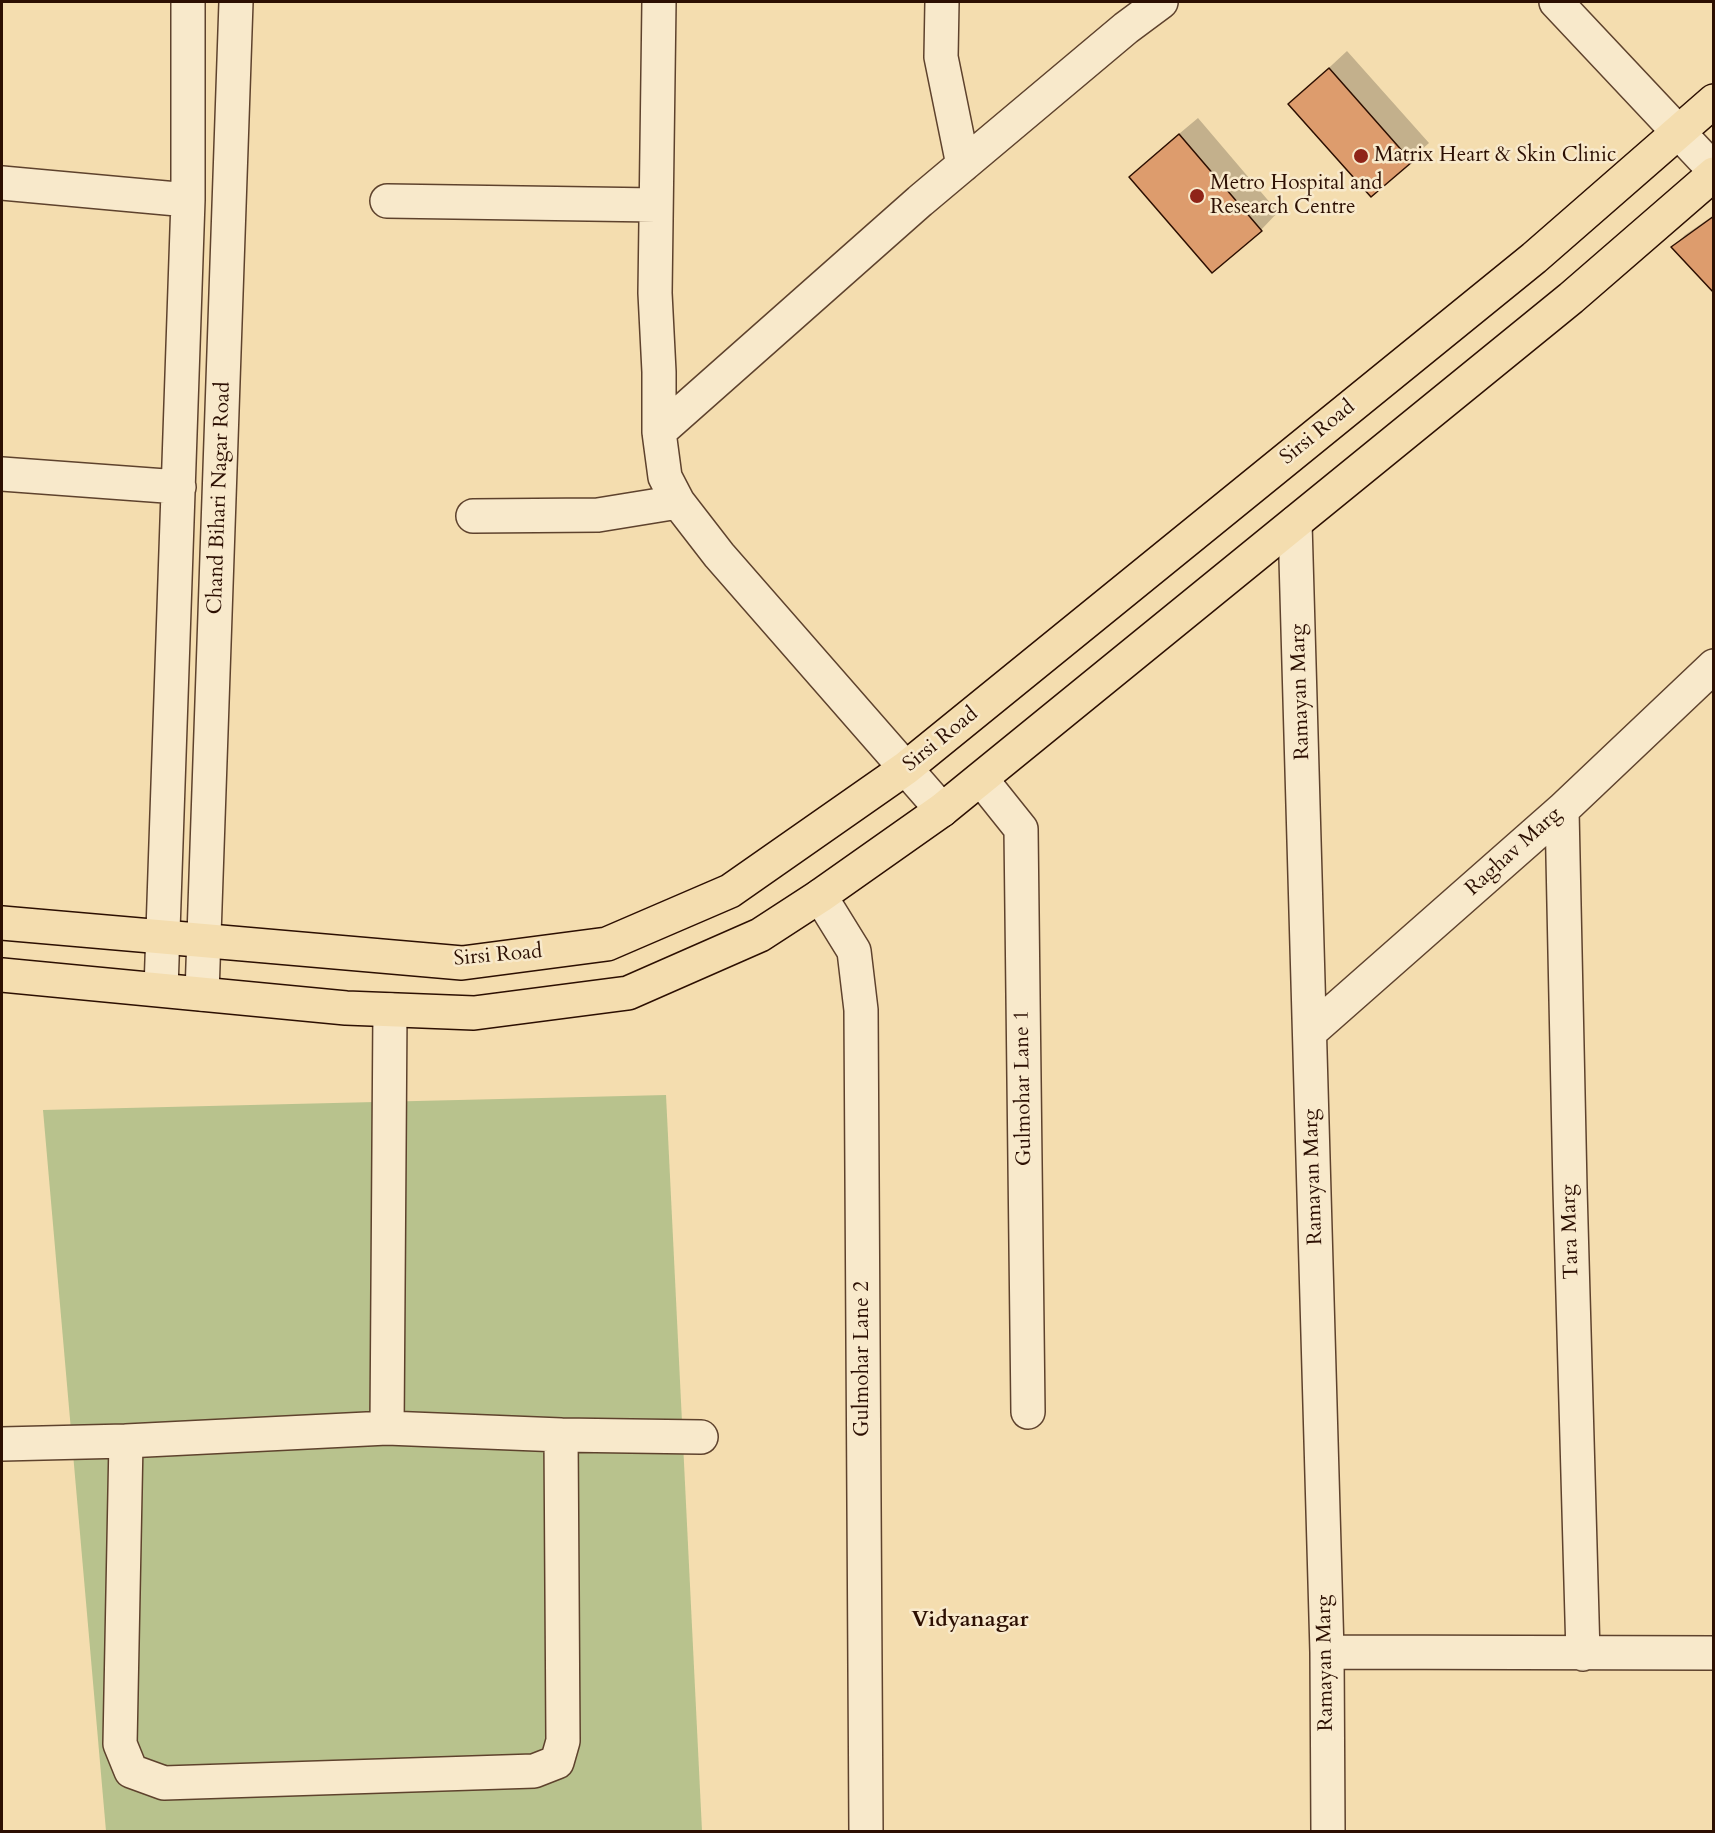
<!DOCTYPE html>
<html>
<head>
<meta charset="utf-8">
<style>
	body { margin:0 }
	#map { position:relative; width:1715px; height:1833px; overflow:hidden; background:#f4ddaf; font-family:Cardo,serif }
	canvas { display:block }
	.frame { position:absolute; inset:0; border:3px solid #2c0f02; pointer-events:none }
</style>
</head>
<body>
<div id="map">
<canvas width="1715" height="1833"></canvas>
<div class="frame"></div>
</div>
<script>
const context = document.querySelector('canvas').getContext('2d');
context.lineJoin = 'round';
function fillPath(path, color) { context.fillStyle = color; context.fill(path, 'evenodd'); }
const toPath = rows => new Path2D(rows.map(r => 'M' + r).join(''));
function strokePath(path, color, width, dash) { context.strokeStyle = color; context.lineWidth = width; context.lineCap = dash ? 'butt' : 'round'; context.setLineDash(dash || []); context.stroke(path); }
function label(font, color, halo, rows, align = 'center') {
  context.font = font + ' Cardo,serif'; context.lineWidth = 5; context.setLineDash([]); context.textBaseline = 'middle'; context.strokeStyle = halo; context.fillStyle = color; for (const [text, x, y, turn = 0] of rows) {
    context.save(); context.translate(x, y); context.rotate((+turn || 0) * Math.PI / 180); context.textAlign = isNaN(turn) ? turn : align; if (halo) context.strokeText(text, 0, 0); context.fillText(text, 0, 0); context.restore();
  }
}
fillPath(toPath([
	[666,1095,702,1831,106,1831,43,1110]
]), '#b8c28d');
fillPath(toPath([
	[1347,51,1429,143,1371,195,1290,104],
	[1198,118,1278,212,1261,230,1212,271,1131,177,1149,159],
	[1714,215,1714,291,1673,247,1685,235]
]), '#0003');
const building = toPath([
	[1329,68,1412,162,1371,197,1288,104,1329,68],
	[1179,134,1262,231,1212,273,1129,177,1179,134],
	[1714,216,1714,293,1671,247,1714,216]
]);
fillPath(building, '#dd9c6d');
strokePath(building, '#2c0f02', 1.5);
const minor = toPath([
	[659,2,655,293,659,372,659,432,665,477,678,502,719,555,942,810],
	[942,2,941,57,963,165],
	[1556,2,1714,170],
	[2,183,188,200],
	[387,201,656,205],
	[659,432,920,201,1126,28,1161,2],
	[2,474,179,487],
	[473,516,598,515,678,502],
	[1295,523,1327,1652,1328,1832],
	[981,779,1021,829,1028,1412],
	[1562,810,1570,1188,1583,1654],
	[820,896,854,951,861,1010,866,1832],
	[161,989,188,200,188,2],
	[202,994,236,2],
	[1310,1032,1562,810,1714,666],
	[387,1428,126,1441,120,1744,131,1771,164,1783,534,1771,557,1762,563,1741,561,1435,387,1428,390,1010],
	[561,1435,701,1437],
	[2,1444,126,1441],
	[1327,1652,1714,1653]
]);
const major = toPath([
	[2,923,462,963,607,944,730,891,906,768,1534,258,1714,101],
	[2,975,346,1008,474,1013,628,993,760,935,820,896,942,810,1571,298,1714,174]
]);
strokePath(minor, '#5e422d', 36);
strokePath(major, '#2c0f02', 36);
strokePath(minor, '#f8e9cb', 33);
strokePath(major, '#f4ddaf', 33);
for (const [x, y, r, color] of [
	[1361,156,8,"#8f2418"],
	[1197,196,8,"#8f2418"]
]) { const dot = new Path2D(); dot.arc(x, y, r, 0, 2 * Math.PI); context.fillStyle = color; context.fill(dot); strokePath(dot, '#f8e9cb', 2); }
label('21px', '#2c0f02', '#f8e9cb', [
	["Matrix Heart & Skin Clinic",1374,156],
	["Metro Hospital and",1210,184],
	["Research Centre",1210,208]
], 'left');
label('21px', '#2c0f02', '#f8e9cb', [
	["Sirsi Road",1318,433,-39],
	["Chand Bihari Nagar Road",220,498,-88],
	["Ramayan Marg",1301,692,-92],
	["Sirsi Road",941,740,-39],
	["Raghav Marg",1514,852,-42],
	["Sirsi Road",498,956,-5],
	["Gulmohar Lane 1",1024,1088,-91],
	["Ramayan Marg",1314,1177,-92],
	["Tara Marg",1571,1232,-92],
	["Gulmohar Lane 2",863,1359,-90],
	["Ramayan Marg",1326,1663,-91]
]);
label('bold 22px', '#2c0f02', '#f8e9cb', [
	["Vidyanagar",970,1621]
]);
</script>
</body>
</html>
